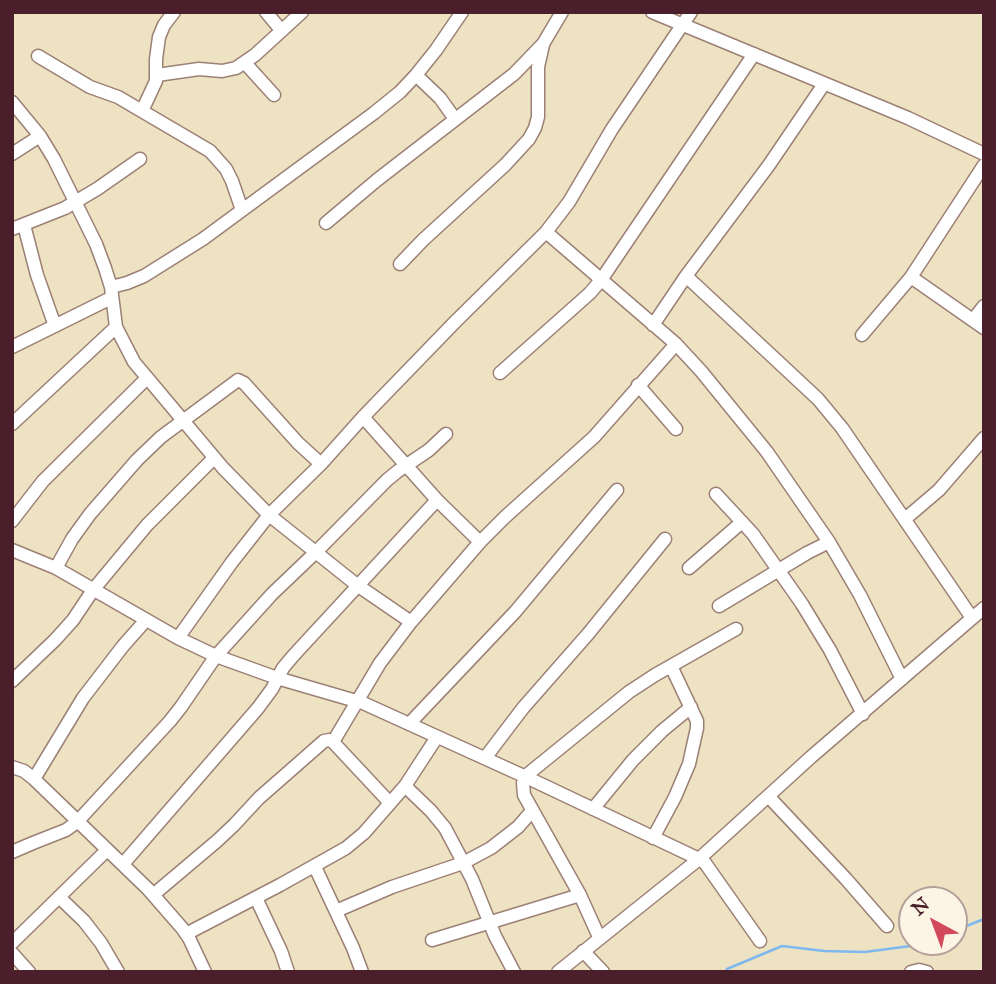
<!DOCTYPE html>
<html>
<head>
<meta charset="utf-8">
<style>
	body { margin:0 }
	#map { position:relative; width:996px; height:984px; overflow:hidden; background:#ede2c2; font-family:"IM FELL Great Primer",serif }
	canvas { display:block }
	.frame { position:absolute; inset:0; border:14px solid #4a1f2b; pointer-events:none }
	.north { position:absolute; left:898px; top:886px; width:70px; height:70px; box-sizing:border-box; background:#fcf5e5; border:2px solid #b59f9b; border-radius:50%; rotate:319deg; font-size:19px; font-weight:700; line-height:28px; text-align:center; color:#4a1f2b }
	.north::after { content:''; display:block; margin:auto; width:24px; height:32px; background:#d1495b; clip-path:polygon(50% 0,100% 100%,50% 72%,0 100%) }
</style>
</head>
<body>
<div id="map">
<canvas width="996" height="984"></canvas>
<div class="frame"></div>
<div class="north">N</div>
</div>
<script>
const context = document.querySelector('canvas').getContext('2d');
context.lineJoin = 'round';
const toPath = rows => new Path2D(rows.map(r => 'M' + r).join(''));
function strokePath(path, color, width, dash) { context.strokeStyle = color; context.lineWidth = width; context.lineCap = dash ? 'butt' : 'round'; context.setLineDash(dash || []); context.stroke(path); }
strokePath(toPath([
	[954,931,984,919],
	[726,972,727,969,782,946,824,951,865,952,918,945,926,942]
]), '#7eb8ef', 2.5);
const minor = toPath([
	[266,12,281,30],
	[652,12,908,118,984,154],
	[38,56,90,87,118,97,210,151,226,169,232,181,242,210],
	[245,63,274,95],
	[157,75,199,69,222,71,236,68,255,55,302,12],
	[416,75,440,98,455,119],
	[12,102,40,136,54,159,96,244,105,268,111,287,116,327,134,362,223,468,269,515,357,585,411,622],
	[142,111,156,81,156,59,159,37,164,25,174,12],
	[12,154,40,136],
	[326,223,377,180,514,74,543,44,562,12],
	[24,225,37,275,55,326],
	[12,229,65,208,97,189,140,159],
	[546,232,676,344,701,371,767,452,829,542,860,595,902,679],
	[400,264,423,240,505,165,529,139,535,128,538,117,538,67,543,45],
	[686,276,818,399,842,428,972,618],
	[911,277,984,328],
	[111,287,127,283,144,276,203,239,374,113,400,92,416,75,436,50,462,12],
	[973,320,984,306],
	[653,325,686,276,769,165,824,84],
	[862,335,911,277,984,165],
	[12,347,111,298],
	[500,373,590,293,601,280,754,54],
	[638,385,676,429],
	[363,417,437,500,480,542],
	[12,424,116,327],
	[716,494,753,534,802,604,830,650,863,714],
	[905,519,939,490,984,438],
	[12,521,43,481,147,378],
	[12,550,56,568,178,638,216,656,277,678,363,703,526,777,699,859,705,863,760,941],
	[56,568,72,539,90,514,137,460,161,437,238,380,244,383,298,443,321,464],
	[689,568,742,522],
	[719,606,807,553,829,542],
	[178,638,232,562,269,515,321,464,363,417,454,323,546,232,569,202,612,129,691,12],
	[12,681,55,640,73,620,93,590,147,525,214,458],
	[409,724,515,612,617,490],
	[333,742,380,663,411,622,480,542,505,517,594,437,676,344],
	[485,758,523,708,588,634,665,539],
	[12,767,24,771,34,779,148,889,182,928,189,938,205,972],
	[34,779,83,698,123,646,146,620],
	[405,786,431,811,445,828,472,879,495,936,514,972],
	[769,797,846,879,887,926],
	[593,809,633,760,662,731,691,707],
	[653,838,675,797,689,764,697,728,697,721,671,666],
	[12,852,33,843,66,830,77,822,170,721,181,707,216,656,272,594,316,552,387,480,398,471,429,450,446,434],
	[123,864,258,708,272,689,283,668,293,656,437,500],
	[315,867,353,948,362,972],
	[153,895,217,841,234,825,259,798,324,741,329,740,333,742,390,803],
	[59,897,84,921,101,943,118,972],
	[256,898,281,951,288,972],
	[336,911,392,887,463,863,478,855,491,848,518,827,532,811],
	[186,934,280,885,346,848,364,833,405,786,437,737],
	[599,937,580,895,524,795,523,783,528,774,629,692,655,675,736,629],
	[432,940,580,895],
	[12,943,107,850],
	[583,951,603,972],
	[12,953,29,972],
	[558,972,699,859,811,757,984,608],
	[911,972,919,970,927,972]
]);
strokePath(minor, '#9c8076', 15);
strokePath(minor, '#fff', 12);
</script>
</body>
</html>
